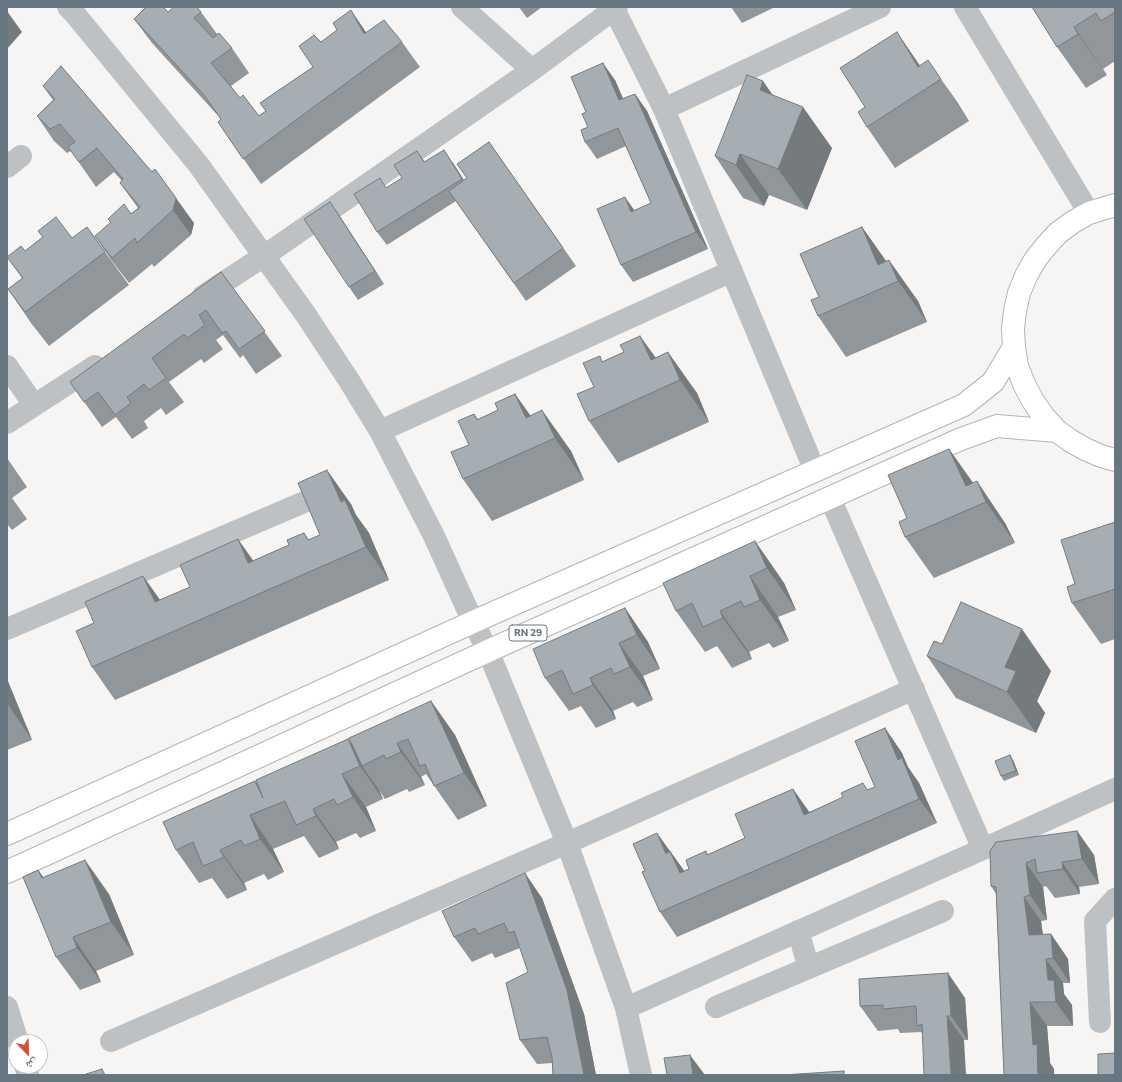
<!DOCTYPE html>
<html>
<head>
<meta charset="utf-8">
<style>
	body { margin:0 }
	#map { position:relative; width:1122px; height:1082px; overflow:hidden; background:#f6f5f3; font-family:Commissioner,"Noto Naskh Arabic",sans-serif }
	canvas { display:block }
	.frame { position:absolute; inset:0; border:8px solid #677781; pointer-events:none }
	.north { position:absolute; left:8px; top:1034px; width:40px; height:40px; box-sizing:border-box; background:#fff; border:1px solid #c2c9cd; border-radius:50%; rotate:157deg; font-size:11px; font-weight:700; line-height:16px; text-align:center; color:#677781 }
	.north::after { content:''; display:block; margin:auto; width:14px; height:18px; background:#d45035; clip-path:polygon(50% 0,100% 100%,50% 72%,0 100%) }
</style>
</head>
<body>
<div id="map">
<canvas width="1122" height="1082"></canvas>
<div class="frame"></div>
<div class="north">ش</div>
</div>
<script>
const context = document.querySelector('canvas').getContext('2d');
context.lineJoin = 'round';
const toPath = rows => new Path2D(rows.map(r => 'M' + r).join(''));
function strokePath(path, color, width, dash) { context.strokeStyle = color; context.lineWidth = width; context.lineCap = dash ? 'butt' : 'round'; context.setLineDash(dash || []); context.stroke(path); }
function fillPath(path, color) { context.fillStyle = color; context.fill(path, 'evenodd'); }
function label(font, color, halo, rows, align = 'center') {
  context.font = font + ' Commissioner,sans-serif'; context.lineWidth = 4; context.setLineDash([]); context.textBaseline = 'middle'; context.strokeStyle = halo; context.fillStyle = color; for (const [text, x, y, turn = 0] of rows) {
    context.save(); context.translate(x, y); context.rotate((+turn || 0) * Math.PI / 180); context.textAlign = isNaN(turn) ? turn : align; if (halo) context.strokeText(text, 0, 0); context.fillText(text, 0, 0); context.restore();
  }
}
const major = toPath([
	[1115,205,1089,213,1073,222,1058,233,1046,246,1035,260,1026,276,1019,293,1015,311,1013,329,1014,347,1017,366,1024,384,1033,401,1044,417,1057,431,1071,441,1085,449,1101,456,1115,460],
	[7,834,473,622,964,405,993,382,1014,347],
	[7,872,488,651,961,439,997,426,1057,431]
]);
strokePath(major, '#b0b5b8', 24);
strokePath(toPath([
	[68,7,74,13,198,164,306,315,350,382,380,431,434,536,473,622,488,651,567,843,626,1008,641,1075],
	[462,7,532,70],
	[965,7,1089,213],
	[614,9,664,109,815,471],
	[664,109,880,7],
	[7,167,21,156],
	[203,296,264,256,532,70,617,7],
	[7,366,34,405],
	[7,423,95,366],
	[380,431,732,271],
	[830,498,983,849],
	[7,629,316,497],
	[798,931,809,968],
	[7,1007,18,1042],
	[716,1007,943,911],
	[626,1008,983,849,1115,789],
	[1100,1022,1095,921,1115,899],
	[111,1041,567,843,914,689],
	[25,1066,28,1075]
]), '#bdc1c4', 22);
strokePath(major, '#fff', 22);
fillPath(toPath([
	[519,7,542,7,527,18],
	[731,7,775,7,742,23],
	[1032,7,1115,7,1115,61,1103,69,1107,75,1086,88,1057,47],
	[168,12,201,12,217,34,232,48,249,73,231,86,240,98,259,116,266,111,260,103,313,67,321,42,366,33,402,42,420,67,261,184,218,122,221,119,152,43,134,19],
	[928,61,957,102,969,121,895,168,867,127,865,107,920,66],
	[615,80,623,99,635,94,647,111,708,249,633,282,621,265,634,211,651,203,626,146,597,159,585,142,588,127,586,112],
	[43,86,194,223,191,235,154,267,152,264,129,283,112,261,95,236,111,223,108,219,131,214,138,208,120,183,122,181,114,172,96,187,71,151,67,153,54,141,37,116,53,100],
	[772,95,832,148,807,210,769,195,764,206,743,198,715,156],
	[489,142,576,266,526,301,456,201,387,245,377,232,387,188,402,178,417,151,425,162,453,163,464,180,467,178],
	[339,215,384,284,358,300,349,287],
	[862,227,886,261,918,301,927,322,846,357,818,316,819,297],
	[38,231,72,238,105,252,129,285,49,346,31,323,8,289,22,278,7,257,25,251,43,237],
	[221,272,282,356,256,374,243,355,240,358,223,335,216,340,223,349,204,363,201,359,169,382,184,402,166,415,161,408,144,421,148,428,132,439,116,417,102,427,70,382],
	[640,336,656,358,697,393,709,422,618,463,589,421,594,387,604,361,624,352],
	[515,394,530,415,571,451,584,480,492,521,463,479,469,445,474,414,478,419,498,410],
	[949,449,973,483,1005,523,1015,543,934,578,905,537,907,518],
	[7,458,27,487,12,498,27,519,12,530,8,525,7,526],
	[351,504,356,515,369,533,389,580,115,700,92,667,94,623,143,576,160,600,253,561,289,545,304,533,309,540,320,535],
	[1115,522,1115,639,1101,644,1072,603,1075,584],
	[755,541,784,583,796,610,778,617,789,641,773,648,769,643,749,652,752,659,732,668,717,646,705,652,676,611],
	[625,608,648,642,660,669,643,676,653,700,637,707,633,702,613,711,616,719,596,728,581,706,569,711,545,678],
	[942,644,1051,671,1037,701,1045,713,1036,733,956,698,927,656],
	[7,679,32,740,7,750],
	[431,701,455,735,487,806,458,820,426,774,421,777,425,785,409,792,407,789,385,799,379,790,383,799,366,807,376,831,360,838,356,833,336,842,339,849,319,858,304,836,273,849,284,872,268,880,264,874,244,883,247,890,227,899,212,878,199,883,176,850,255,781,257,783,348,739,354,748],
	[885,728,902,753,908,767,919,783,937,823,677,937,660,912,645,871,670,851,684,871,689,869,708,855,745,838,793,789,809,812,875,787],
	[1013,760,1019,775,1004,781,1001,776],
	[1077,831,1094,855,1099,884,1079,887,1080,894,1055,898,1046,886,1043,887,1047,920,1041,921,1043,935,1051,934,1068,959,1070,983,1063,983,1064,994,1072,1005,1073,1026,1047,1026,1050,1063,1054,1069,1004,1075,996,894,991,886,990,851],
	[38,870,44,878,109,894,134,955,96,971,101,982,80,990,56,957],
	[542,898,584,1014,596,1075,553,1075,552,1063,537,1064,520,1040,528,972,520,948,495,958,492,953,472,962,454,937],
	[965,998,968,1040,964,1040,922,1033,921,1032,900,1033,898,1029,878,1031,860,1006]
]), '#90969a');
fillPath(toPath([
	[351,10,368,35,381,59,364,34],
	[7,11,22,32,7,49],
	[1074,27,1103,69,1107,75,1078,34],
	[897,32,925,73,918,67],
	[928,60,957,102,969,121,941,79],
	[603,63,615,80,631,117,619,100],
	[763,81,792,123,760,90],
	[635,94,647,111,708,249,696,232],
	[803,107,832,148,807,210,778,169],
	[444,150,453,163,471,192,462,179],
	[740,154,769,195,764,206,736,165],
	[625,197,637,214,631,212],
	[176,198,194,223,191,235,173,210],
	[330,202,339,215,384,284,375,271],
	[862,227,891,268,878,265],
	[889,260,918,301,927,322,898,281],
	[640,336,669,377,651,360],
	[668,352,697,393,709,422,680,380],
	[515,394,544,435,526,418],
	[542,410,571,451,584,480,555,438],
	[949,449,978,490,966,486],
	[327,470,351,504,356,515,369,533,389,580,366,547,341,502],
	[977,481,1005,523,1015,543,986,502],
	[238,539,262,573,248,563],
	[755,541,784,583,796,610,767,568],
	[143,576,167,610,155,602],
	[750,576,778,617,789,641,760,600],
	[625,608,648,642,660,669,637,635],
	[720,611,749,652,752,659,723,618],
	[1022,629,1051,671,1037,701,1045,713,1036,733,1007,692,1005,667],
	[619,643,643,676,653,700,630,667],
	[590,678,613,711,616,719,593,685],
	[7,679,32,740,9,706,7,702],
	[431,701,455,735,487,806,464,773],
	[885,728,902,753,908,767,919,783,937,823,919,799,898,760],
	[348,739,365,764,362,766,379,790,383,799,360,766],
	[397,743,421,777,425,785,401,752],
	[1010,755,1013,760,1019,775,1016,771],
	[342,774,366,807,376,831,353,797],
	[793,789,810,813,804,815],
	[313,809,336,842,339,849,316,816],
	[250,815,273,849,284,872,260,839],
	[1077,831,1094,855,1099,884,1082,859],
	[657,833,688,876,697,898,666,854],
	[220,850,244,883,247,890,224,857],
	[85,860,109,894,134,955,111,922],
	[1062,862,1079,887,1080,894,1063,869],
	[1026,863,1043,887,1047,920,1030,895],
	[38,870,62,903,42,878],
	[525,873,542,898,584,1014,596,1075,584,1075],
	[1024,897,1041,921,1046,959,1063,983,1064,994,1072,1005,1073,1026,1056,1002,1048,980,1029,935],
	[1051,934,1068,959,1070,983,1053,958],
	[73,937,96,971,101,982,77,948],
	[948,973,965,998,968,1040,951,1016],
	[1030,1002,1047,1026,1050,1063,1054,1069,1054,1075,1038,1075,1033,1045],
	[947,1016,964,1040,966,1075,951,1075],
	[690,1055,705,1075,693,1075]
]), '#757a7d');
const building = toPath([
	[146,7,163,7,168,12,174,7,197,7,201,12,194,18,213,38,219,33,232,48,211,63,240,98,243,95,259,116,266,111,260,103,313,67,299,46,314,35,321,42,337,30,333,23,351,10,364,34,384,20,402,42,243,159,218,122,221,119,204,95,134,19,146,7],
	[1032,7,1115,7,1115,12,1101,21,1096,13,1074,27,1078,34,1057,47,1032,7],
	[897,32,918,67,928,60,941,79,867,127,858,112,865,107,840,68,897,32],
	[603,63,619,100,635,94,696,232,621,265,597,209,625,197,631,212,651,203,618,128,585,142,581,130,588,127,582,114,586,112,571,77,603,63],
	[61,66,152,172,155,169,176,198,173,210,137,243,135,238,112,258,95,236,111,222,108,219,124,204,131,214,140,207,120,183,123,179,97,148,79,162,68,147,75,142,60,124,50,129,37,116,55,99,43,86,61,66],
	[747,75,763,81,760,90,803,107,778,169,740,154,736,165,715,156,747,75],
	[489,142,563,248,514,283,449,191,467,178,457,164,489,142],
	[444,150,462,179,377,232,354,194,380,178,386,188,402,178,394,165,417,151,424,162,444,150],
	[330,202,375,271,349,287,304,219,330,202],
	[56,217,72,238,87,227,105,252,25,312,8,289,23,278,7,257,21,246,25,251,43,237,38,231,56,217],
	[862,227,878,265,889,260,898,281,818,316,811,300,819,297,800,254,862,227],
	[221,272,265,331,239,349,226,331,222,333,206,310,199,315,205,325,187,338,184,334,152,358,166,378,149,390,144,384,127,397,131,403,115,415,98,392,84,402,70,382,221,272],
	[640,336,651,360,668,352,680,380,589,421,577,394,594,387,583,363,600,356,602,362,624,352,620,345,640,336],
	[515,394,526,418,542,410,555,438,463,479,451,452,469,445,458,421,474,414,477,420,498,410,495,403,515,394],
	[949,449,966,486,977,481,986,502,905,537,899,522,907,518,888,475,949,449],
	[327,470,341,502,345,500,366,547,92,667,76,631,94,623,85,602,143,576,155,602,190,587,180,565,238,539,248,563,289,545,287,540,304,533,308,540,320,535,298,483,327,470],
	[1115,522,1115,589,1072,603,1067,587,1075,584,1061,540,1115,522],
	[755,541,767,568,750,576,760,600,744,607,741,601,720,611,723,618,703,627,692,603,676,611,663,583,755,541],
	[961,602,1022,629,1005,667,1016,671,1007,692,927,656,934,641,942,644,961,602],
	[625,608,637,635,619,643,630,667,614,674,611,668,590,678,593,685,573,694,562,670,545,678,533,649,625,608],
	[431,701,464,773,434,786,425,764,420,766,408,739,397,743,401,752,386,759,384,755,362,766,349,738,431,701],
	[885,728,898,760,902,758,919,799,660,912,642,872,645,871,633,844,657,833,666,854,670,851,680,873,689,869,686,860,706,851,707,855,745,838,735,814,793,789,804,815,843,797,841,793,863,783,867,790,875,787,855,741,885,728],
	[348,739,360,766,342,774,353,797,337,805,334,799,313,809,316,816,296,825,285,801,250,815,260,839,244,846,241,840,220,850,224,857,203,866,193,842,176,850,163,822,255,781,263,798,256,780,348,739],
	[1010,755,1016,771,1001,776,995,761,1010,755],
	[1077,831,1082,859,1062,862,1063,869,1037,873,1035,859,1026,863,1030,895,1024,897,1029,935,1051,934,1053,958,1046,959,1048,980,1054,980,1056,1002,1030,1002,1033,1045,1037,1044,1038,1075,1004,1075,996,887,991,886,990,851,996,842,1077,831],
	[85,860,111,922,73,937,77,948,56,957,23,877,38,870,42,878,85,860],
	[525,873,567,990,584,1075,553,1075,552,1057,547,1037,520,1040,506,983,528,972,514,931,509,933,504,923,478,934,475,928,454,937,442,911,525,873],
	[948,973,951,1016,947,1016,951,1075,924,1075,922,1024,917,1026,916,1006,883,1009,883,1005,860,1006,859,979,948,973],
	[1115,1053,1115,1075,1098,1075,1098,1054,1115,1053],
	[690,1055,693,1075,667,1075,664,1058,690,1055],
	[102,1069,105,1075,83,1075,102,1069],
	[844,1071,844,1075,783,1075,844,1071]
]);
fillPath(building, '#a7aeb3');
strokePath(building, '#757a7d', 1);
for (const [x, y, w] of [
	[528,633,38]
]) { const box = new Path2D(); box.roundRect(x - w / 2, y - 8, w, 16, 3); context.fillStyle = '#fff'; context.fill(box); strokePath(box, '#677781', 1); }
label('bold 10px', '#677781', null, [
	["RN 29",528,633]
]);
</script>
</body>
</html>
